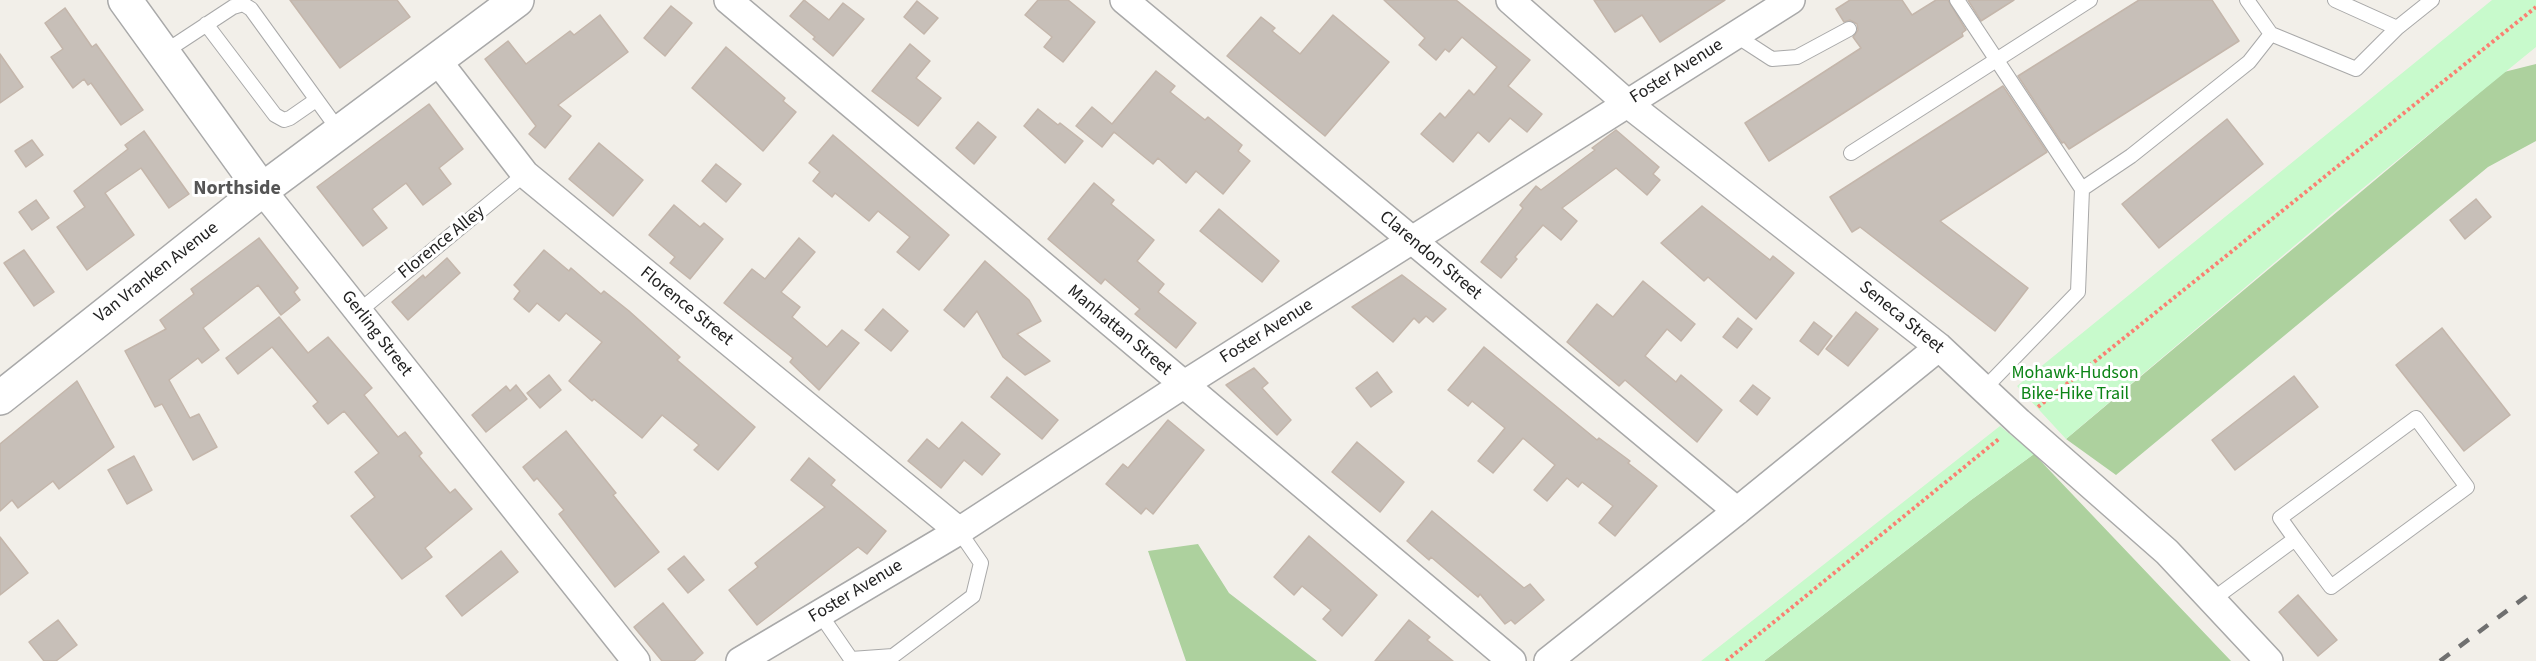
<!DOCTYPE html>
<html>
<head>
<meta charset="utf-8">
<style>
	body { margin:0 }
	canvas { display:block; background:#f2efe9 }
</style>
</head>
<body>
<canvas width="2536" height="661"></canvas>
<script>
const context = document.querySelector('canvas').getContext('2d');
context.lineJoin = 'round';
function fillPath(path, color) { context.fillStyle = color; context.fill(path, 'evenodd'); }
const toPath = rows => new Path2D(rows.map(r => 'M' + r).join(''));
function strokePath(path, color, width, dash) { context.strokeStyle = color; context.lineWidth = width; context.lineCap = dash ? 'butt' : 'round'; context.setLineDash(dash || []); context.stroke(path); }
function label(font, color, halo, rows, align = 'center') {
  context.font = font + ' "Source Sans 3",sans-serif'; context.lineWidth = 6; context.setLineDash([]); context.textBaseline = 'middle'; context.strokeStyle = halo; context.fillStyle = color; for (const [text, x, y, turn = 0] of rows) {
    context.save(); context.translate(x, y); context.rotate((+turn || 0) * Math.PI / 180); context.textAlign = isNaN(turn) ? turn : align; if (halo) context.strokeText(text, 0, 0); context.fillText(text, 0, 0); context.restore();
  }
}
fillPath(toPath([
	[2536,64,2536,141,2488,167,2116,475,2066,439,2504,72],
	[2034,454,2231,661,1764,661,1971,500],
	[1198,544,1229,593,1317,661,1186,661,1148,551]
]), '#add19e');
fillPath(toPath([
	[2492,0,2536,0,2536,47,2346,202,2066,439,2017,386],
	[2000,426,2034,454,1971,500,1764,661,1701,661]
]), '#c8facc');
const building = toPath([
	[290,0,397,0,410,17,340,68,290,0],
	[804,0,829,20,843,3,864,19,833,56,813,39,815,37,790,16,804,0],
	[1038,0,1068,0,1095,22,1063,62,1044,47,1052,37,1025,15,1038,0],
	[1384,0,1456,0,1530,60,1508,86,1542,114,1527,132,1510,118,1489,142,1478,132,1453,162,1421,134,1440,113,1445,118,1469,90,1474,95,1497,67,1462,37,1449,52,1445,49,1436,60,1419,45,1425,38,1384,0],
	[1594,0,1725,0,1660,42,1642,15,1615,32,1594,0],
	[1850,0,1902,0,1912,15,1936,0,1948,0,1966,30,1962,33,1963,36,1769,161,1745,123,1861,48,1853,37,1858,30,1857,24,1850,20,1844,22,1836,9,1850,0],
	[1968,0,2014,0,1981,21,1968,0],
	[2139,0,2212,0,2239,41,2069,149,2064,142,2062,143,2018,76,2139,0],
	[917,1,938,18,924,34,904,17,917,1],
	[671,6,692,23,665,56,644,38,671,6],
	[65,8,92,47,96,44,143,110,121,125,91,83,88,85,84,79,73,88,51,57,63,49,45,23,65,8],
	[600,15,628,52,558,105,571,116,545,148,529,134,536,126,485,59,508,41,526,64,570,31,574,35,600,15],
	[1333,15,1389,62,1325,136,1227,56,1261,17,1275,28,1272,31,1300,54,1333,15],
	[910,44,930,61,916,78,941,98,918,126,872,91,910,44],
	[726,47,785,98,783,101,796,112,763,151,692,88,726,47],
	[0,54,23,87,0,103,0,54],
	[1156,71,1175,86,1170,92,1205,120,1208,117,1242,145,1238,151,1250,161,1223,194,1196,171,1186,183,1158,158,1153,164,1114,132,1102,147,1076,126,1092,107,1112,124,1156,71],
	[2003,86,2047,152,1940,221,2028,288,1995,331,1860,227,1852,232,1830,197,2003,86],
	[429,104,463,149,439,168,451,184,423,205,406,183,372,209,387,228,363,246,317,187,429,104],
	[1038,109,1058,125,1060,123,1083,141,1065,163,1024,126,1038,109],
	[2227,119,2263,164,2159,248,2122,204,2227,119],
	[978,122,996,137,974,164,956,148,978,122],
	[1616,130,1659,167,1653,174,1660,180,1647,195,1616,168,1562,208,1577,221,1561,240,1543,225,1515,257,1517,259,1501,278,1481,262,1523,208,1520,205,1536,186,1541,190,1595,150,1592,148,1616,130],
	[144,131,189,194,169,208,141,168,105,193,134,235,87,270,57,227,85,207,74,191,128,149,125,145,144,131],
	[833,135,949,235,919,270,897,252,910,237,878,211,869,221,835,193,832,197,813,181,820,172,809,163,833,135],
	[32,140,43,155,26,167,15,151,32,140],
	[599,143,643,180,613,216,569,179,599,143],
	[716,164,741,184,726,202,702,181,716,164],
	[1094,183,1114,200,1111,204,1154,240,1137,261,1164,284,1158,292,1196,323,1176,348,1135,314,1140,309,1105,279,1101,284,1048,239,1094,183],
	[2476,199,2491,217,2465,239,2450,220,2476,199],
	[36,200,49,218,32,230,19,212,36,200],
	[674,205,700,227,704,223,723,239,690,279,670,263,675,257,649,235,674,205],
	[1702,206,1770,260,1773,256,1794,273,1756,319,1708,277,1704,281,1661,243,1702,206],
	[1219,209,1279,261,1262,282,1200,231,1219,209],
	[259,238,298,288,294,292,300,300,281,315,258,285,203,328,219,350,202,363,198,358,169,380,190,418,199,414,217,447,193,460,162,404,155,407,125,351,166,329,160,320,194,294,191,289,259,238],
	[799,238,815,252,781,292,800,307,792,317,827,347,842,330,859,343,819,390,790,362,793,358,724,303,752,269,765,279,799,238],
	[24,250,54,292,34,306,4,263,24,250],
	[544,250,569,271,571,268,601,294,604,291,629,311,680,357,677,360,755,427,718,470,694,450,699,445,662,415,642,438,594,399,592,401,569,381,602,342,566,313,559,321,537,303,529,312,514,299,520,291,514,285,544,250],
	[447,258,460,273,408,320,392,302,423,275,425,278,447,258],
	[985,261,1029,300,1041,321,1017,334,1050,361,1025,375,1003,357,977,311,964,327,944,310,985,261],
	[1402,275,1446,309,1433,322,1426,316,1419,323,1414,318,1393,342,1352,307,1402,275],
	[1643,281,1695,324,1681,341,1667,329,1645,356,1676,382,1681,375,1722,410,1697,442,1625,380,1619,386,1567,342,1597,304,1613,317,1643,281],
	[883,309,908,331,891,351,865,330,883,309],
	[1856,312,1878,329,1848,366,1826,349,1856,312],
	[279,317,308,353,328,337,372,388,364,395,398,437,405,432,422,453,419,456,450,493,455,489,472,509,425,548,432,557,402,579,351,516,375,497,355,472,379,453,344,411,328,424,313,406,318,402,272,347,238,374,226,358,279,317],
	[1738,318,1752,329,1737,348,1723,337,1738,318],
	[1814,322,1832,336,1818,355,1800,341,1814,322],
	[2442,328,2510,415,2464,451,2396,365,2442,328],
	[1484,347,1597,440,1599,438,1630,461,1628,463,1657,486,1615,536,1599,523,1613,506,1582,482,1578,487,1567,478,1547,501,1534,490,1555,465,1523,438,1493,473,1478,461,1505,428,1472,401,1468,406,1448,390,1484,347],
	[1254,368,1268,383,1262,388,1291,420,1277,435,1226,385,1254,368],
	[1377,372,1392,392,1371,407,1356,388,1377,372],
	[549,375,561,390,540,408,527,393,549,375],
	[2294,376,2318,407,2235,470,2212,440,2294,376],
	[1007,377,1058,420,1042,439,991,397,1007,377],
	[77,381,114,447,59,489,53,481,18,508,12,500,0,511,0,444,77,381],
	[516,385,527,399,486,432,472,415,506,386,510,391,516,385],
	[1753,385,1770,398,1757,415,1740,401,1753,385],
	[1168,420,1204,450,1153,514,1146,508,1141,514,1106,484,1123,464,1128,468,1168,420],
	[962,422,1000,454,982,475,964,460,941,488,908,461,927,439,939,449,962,422],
	[566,431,616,493,613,495,659,552,615,587,559,514,564,510,537,478,534,481,523,467,566,431],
	[1357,442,1404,482,1380,512,1332,472,1357,442],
	[134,456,152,490,127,504,108,470,134,456],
	[809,458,835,480,831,485,886,531,867,554,858,547,757,625,729,590,758,567,755,563,825,507,791,480,809,458],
	[1432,511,1524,588,1530,584,1544,600,1515,624,1511,620,1505,624,1480,594,1478,597,1431,557,1429,560,1407,541,1432,511],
	[1309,536,1377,595,1342,636,1323,619,1331,610,1302,586,1294,595,1274,577,1309,536],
	[0,537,28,573,0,595,0,537],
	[501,551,518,572,462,616,446,596,501,551],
	[684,556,704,580,688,593,668,569,684,556],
	[2298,595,2337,640,2318,656,2279,612,2298,595],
	[663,603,703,653,694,661,662,661,634,627,663,603],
	[58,620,77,645,56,661,44,661,29,642,58,620],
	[1409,620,1430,637,1427,640,1453,661,1375,661,1409,620]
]);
fillPath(building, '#c7bfb8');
strokePath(building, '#c4b6ab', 1.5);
const service = toPath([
	[1957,0,2082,189],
	[206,24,275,115,284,120,290,118,316,100],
	[2397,28,2432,0],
	[2271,34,2356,69,2397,28,2335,0],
	[1735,35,1772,59,1797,57,1849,29],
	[163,53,233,7,243,4,251,9,340,132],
	[1851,153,2090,0],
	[358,312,525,174],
	[1984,389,2078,292,2082,189,2131,156,2249,62,2271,34,2247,0],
	[2212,600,2295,539,2331,587,2467,487,2416,418,2280,518,2295,539],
	[820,614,851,659,893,656,973,596,981,563,959,531]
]);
const minor = toPath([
	[728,0,1512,661],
	[1124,0,1737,511],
	[1510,0,1628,104,1939,347,2019,422,2167,552,2269,661],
	[437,60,525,174,959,531],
	[262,190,636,661],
	[740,661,959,531,1183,385,1791,0],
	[1548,661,1737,511,1939,347]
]);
const tertiary = toPath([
	[125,0,262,190],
	[0,398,262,190,517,0]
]);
strokePath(service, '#a9a9a9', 16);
strokePath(minor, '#a9a9a9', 30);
strokePath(tertiary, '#a9a9a9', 36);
strokePath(toPath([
	[2038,407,2536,7],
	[1726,661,2000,438]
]), '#fa8072', 4, [3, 3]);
strokePath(service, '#fff', 14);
strokePath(minor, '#fff', 27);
strokePath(tertiary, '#fff', 33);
strokePath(toPath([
	[2440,661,2536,589]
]), '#707070', 4.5, [12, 12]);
label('18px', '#222', '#fff', [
	["Foster Avenue",1677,72,-32],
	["Florence Alley",442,243,-39],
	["Clarendon Street",1430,256,40],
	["Van Vranken Avenue",157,273,-38],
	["Florence Street",686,307,39],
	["Seneca Street",1901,318,39],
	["Manhattan Street",1119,331,40],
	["Foster Avenue",1267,332,-32],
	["Gerling Street",376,334,52],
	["Foster Avenue",856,592,-31]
]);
label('18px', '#0c8416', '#fff', [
	["Mohawk-Hudson",2075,374],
	["Bike-Hike Trail",2075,395]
]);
label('bold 20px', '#555', '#fff', [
	["Northside",237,190]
]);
</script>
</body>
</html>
